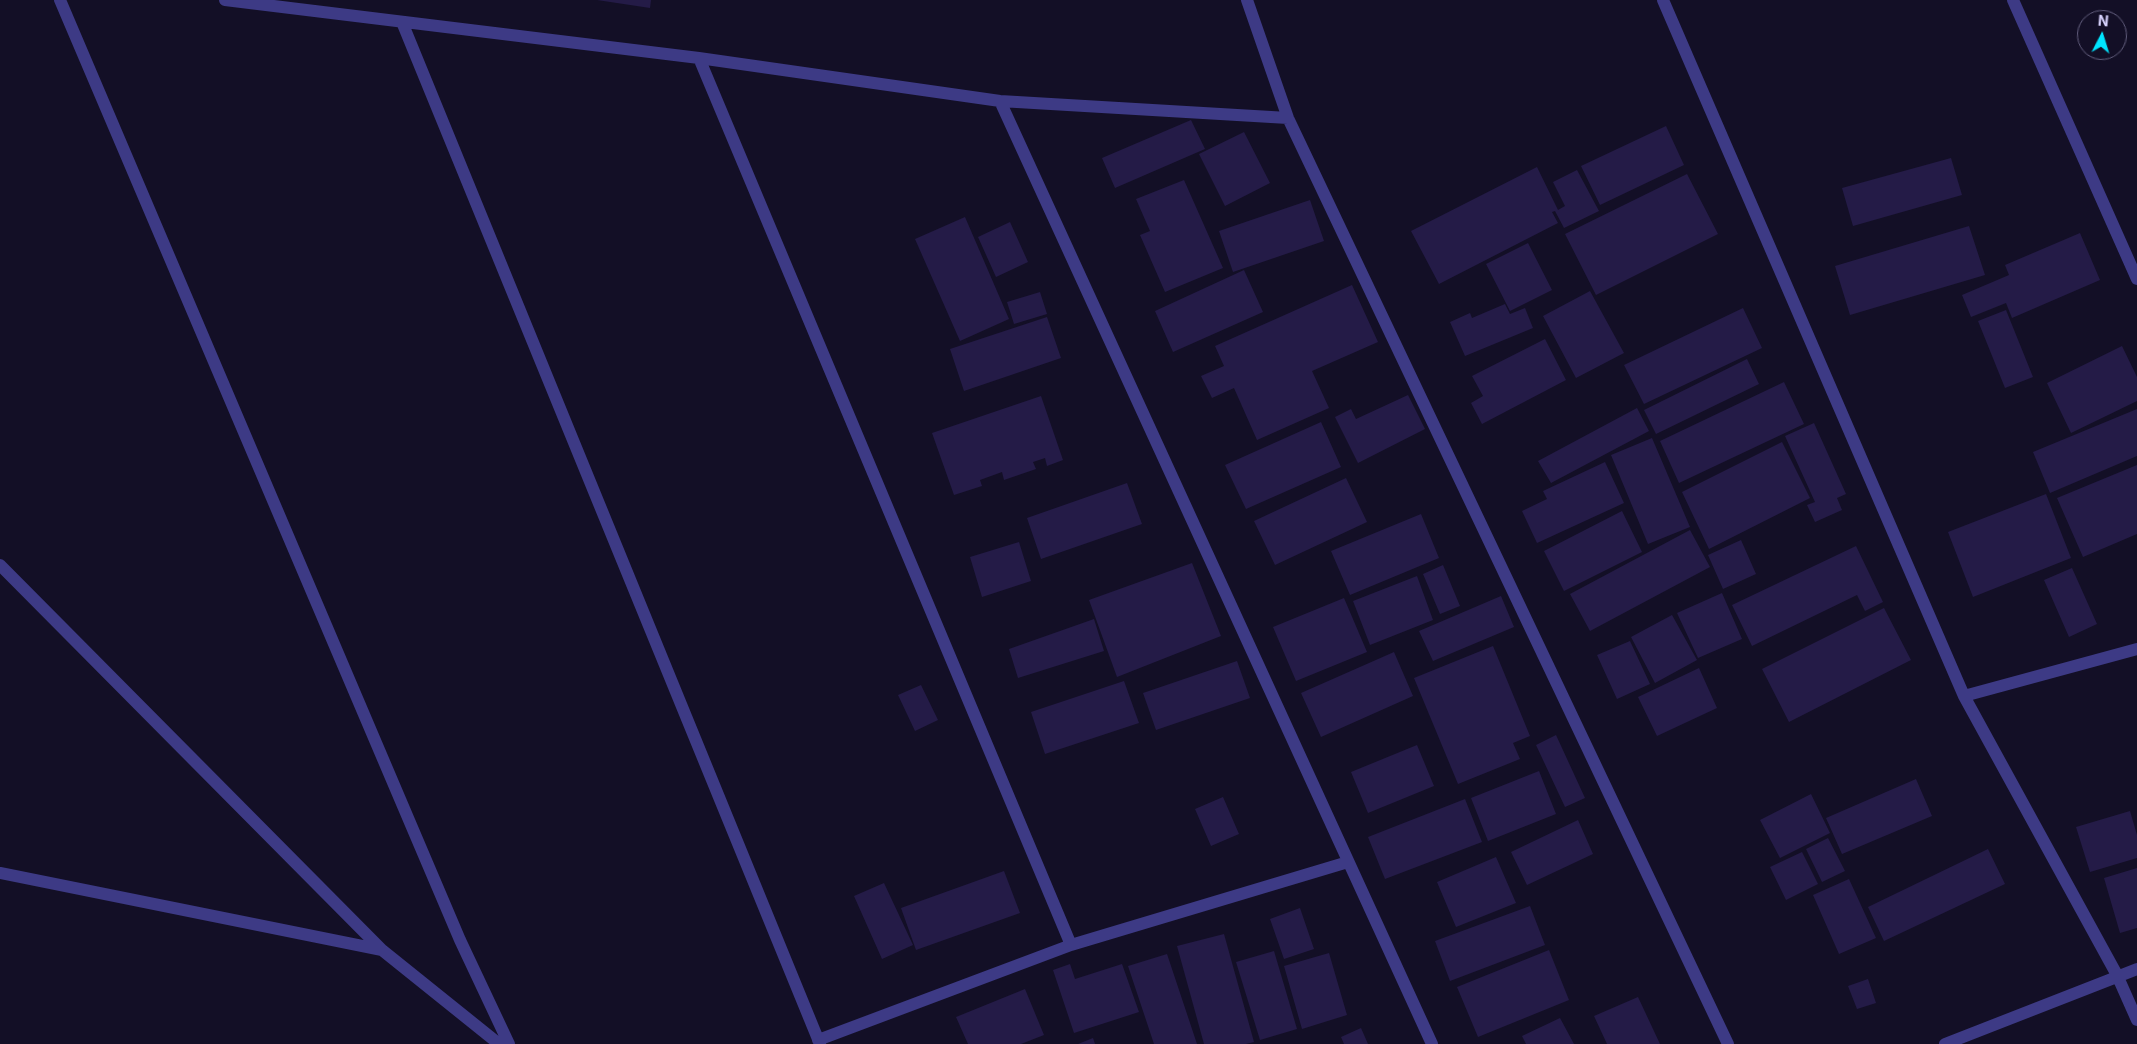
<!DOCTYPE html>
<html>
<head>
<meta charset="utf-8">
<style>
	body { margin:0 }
	#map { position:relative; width:2137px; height:1044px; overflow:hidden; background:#130f26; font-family:Inter,sans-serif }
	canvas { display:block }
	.north { position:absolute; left:2077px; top:10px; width:50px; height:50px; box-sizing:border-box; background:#130f26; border:1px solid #625e7d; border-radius:50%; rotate:5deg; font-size:14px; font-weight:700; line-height:20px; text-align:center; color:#d9d4ff }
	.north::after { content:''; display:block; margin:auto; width:18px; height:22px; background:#00e5ff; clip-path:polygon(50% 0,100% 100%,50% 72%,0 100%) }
</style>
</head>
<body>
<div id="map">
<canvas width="2137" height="1044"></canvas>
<div class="north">N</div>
</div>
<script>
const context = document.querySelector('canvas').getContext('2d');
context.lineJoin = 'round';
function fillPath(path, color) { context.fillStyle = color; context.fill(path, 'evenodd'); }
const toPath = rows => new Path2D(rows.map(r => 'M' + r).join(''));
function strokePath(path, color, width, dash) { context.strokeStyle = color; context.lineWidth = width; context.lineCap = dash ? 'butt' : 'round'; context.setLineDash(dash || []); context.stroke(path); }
fillPath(toPath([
	[597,0,651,0,650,8],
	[1191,120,1205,149,1115,188,1102,158],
	[1666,126,1684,165,1600,205,1581,166],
	[1244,132,1270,183,1225,206,1199,154],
	[1951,158,1962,195,1853,226,1842,188],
	[1537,167,1558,210,1565,206,1553,182,1577,170,1599,211,1564,228,1555,211,1552,212,1558,223,1439,284,1411,231],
	[1687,174,1718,234,1596,295,1565,234],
	[1184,180,1223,268,1165,292,1140,235,1150,231,1136,199],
	[1310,200,1324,241,1233,272,1219,231],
	[965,217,1009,319,960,341,915,239],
	[1010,222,1028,262,996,277,978,237],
	[1969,226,1985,275,1850,315,1835,266],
	[2080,233,2100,280,2012,318,2006,303,1971,317,1962,295,2009,275,2005,265],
	[1528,243,1552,290,1510,311,1486,264],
	[1244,270,1263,312,1173,352,1155,311],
	[1352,285,1378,342,1312,371,1329,408,1257,440,1234,388,1212,398,1201,376,1224,366,1215,346],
	[1590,291,1624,353,1576,378,1543,316],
	[1040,292,1047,314,1014,324,1007,302],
	[1505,304,1510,314,1525,308,1533,328,1465,356,1450,322,1470,313,1472,318],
	[1743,308,1762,348,1644,404,1624,365],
	[2006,310,2033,377,2005,388,1978,321],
	[1047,317,1061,358,964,391,950,349],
	[1545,339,1566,380,1482,424,1471,403,1483,396,1472,376],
	[2122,346,2137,377,2137,401,2071,433,2047,383],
	[1747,359,1759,384,1656,434,1644,410],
	[1784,382,1804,424,1679,483,1660,441],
	[1408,395,1425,429,1358,463,1335,417,1351,409,1356,419],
	[1041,396,1063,460,1047,466,1045,458,1033,462,1036,469,1004,480,1002,472,980,480,982,486,954,495,932,433],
	[1637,408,1649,431,1551,483,1538,461],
	[2137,409,2137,456,2050,493,2033,452],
	[1321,422,1341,467,1246,509,1225,465],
	[1814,423,1846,494,1837,498,1842,510,1815,522,1807,505,1815,502,1785,436],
	[1652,438,1690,527,1648,544,1611,455],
	[1782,442,1810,498,1709,549,1682,492],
	[1605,462,1624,503,1537,543,1522,511,1547,499,1543,491],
	[2137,465,2137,534,2083,557,2057,498],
	[1346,478,1367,522,1275,565,1254,521],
	[1127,483,1142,524,1041,559,1027,518],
	[2046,494,2071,558,1973,597,1948,532],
	[1622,511,1642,552,1564,591,1544,551],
	[1421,514,1439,558,1350,595,1331,551],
	[1690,530,1710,567,1590,631,1570,594],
	[1741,540,1756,574,1723,589,1708,555],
	[1019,542,1031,581,982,597,970,557],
	[1856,546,1883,602,1865,611,1857,595,1752,646,1732,605],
	[1192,563,1221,636,1117,677,1089,600],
	[1443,565,1460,606,1440,614,1423,574],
	[2072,568,2097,624,2069,637,2044,580],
	[1417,576,1433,620,1370,645,1353,601],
	[1722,593,1742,639,1698,658,1677,613],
	[1501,596,1514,627,1433,661,1419,631],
	[1344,598,1367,652,1296,681,1273,627],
	[1884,608,1911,660,1789,722,1762,669],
	[1672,615,1697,660,1655,683,1631,637],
	[1094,619,1104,651,1018,678,1009,649],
	[1630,641,1650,684,1617,699,1597,655],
	[1493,646,1530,736,1513,743,1520,759,1458,784,1414,678],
	[1394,652,1413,696,1321,737,1301,693],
	[1237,661,1250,698,1156,730,1143,693],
	[1699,668,1717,708,1657,736,1638,697],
	[1124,681,1139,723,1045,754,1031,712],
	[921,685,938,720,915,731,898,695],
	[1556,735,1585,798,1565,807,1536,745],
	[1417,745,1434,786,1368,813,1351,772],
	[1539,771,1556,814,1488,841,1471,798],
	[1916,779,1932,816,1842,854,1826,818],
	[1811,794,1830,833,1780,858,1760,820],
	[1223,797,1239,834,1211,846,1195,809],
	[1465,799,1482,842,1385,879,1368,837],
	[2130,811,2137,835,2137,858,2090,872,2076,827],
	[1578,820,1593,854,1527,885,1511,852],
	[1828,838,1845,871,1822,882,1806,849],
	[1988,849,2005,884,1884,941,1868,907],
	[1802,852,1818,884,1786,900,1770,867],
	[1496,857,1516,903,1456,927,1437,882],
	[2137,868,2137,928,2120,933,2104,878],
	[1004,871,1020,913,916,950,901,908],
	[1849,879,1876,938,1839,954,1813,895],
	[884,883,913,945,882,959,854,896],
	[1530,906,1545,945,1450,981,1435,941],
	[1300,908,1314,949,1284,959,1270,919],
	[1224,934,1254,1042,1246,1044,1204,1044,1177,946],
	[1549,950,1569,1000,1478,1037,1457,987],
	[1274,951,1297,1029,1260,1040,1236,962],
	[1329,953,1347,1015,1302,1029,1284,966],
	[1167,954,1197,1044,1154,1044,1128,966],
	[1070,964,1075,979,1122,964,1139,1012,1074,1033,1053,970],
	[1868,979,1876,1003,1857,1009,1848,986],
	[1025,989,1044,1035,1021,1044,968,1044,956,1017],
	[1638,997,1660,1044,1607,1044,1594,1016],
	[1560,1018,1574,1044,1526,1044,1522,1036],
	[1361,1028,1368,1044,1344,1044,1341,1037],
	[1093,1038,1095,1044,1078,1044]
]), '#241b47');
strokePath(toPath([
	[60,0,460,940,509,1044],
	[225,0,699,58,1000,101,1288,118],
	[1247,0,1288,118,1728,1044],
	[1663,0,1964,696,2117,975,2137,1020],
	[2013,0,2137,279],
	[402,22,820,1044],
	[699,58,1071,945],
	[1000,101,1432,1044],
	[0,565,382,950,499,1044],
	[1964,696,2137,649],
	[0,873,382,950],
	[818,1040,1071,945,1348,862],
	[1945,1044,2137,969]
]), '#3d3a85', 12);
</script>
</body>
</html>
